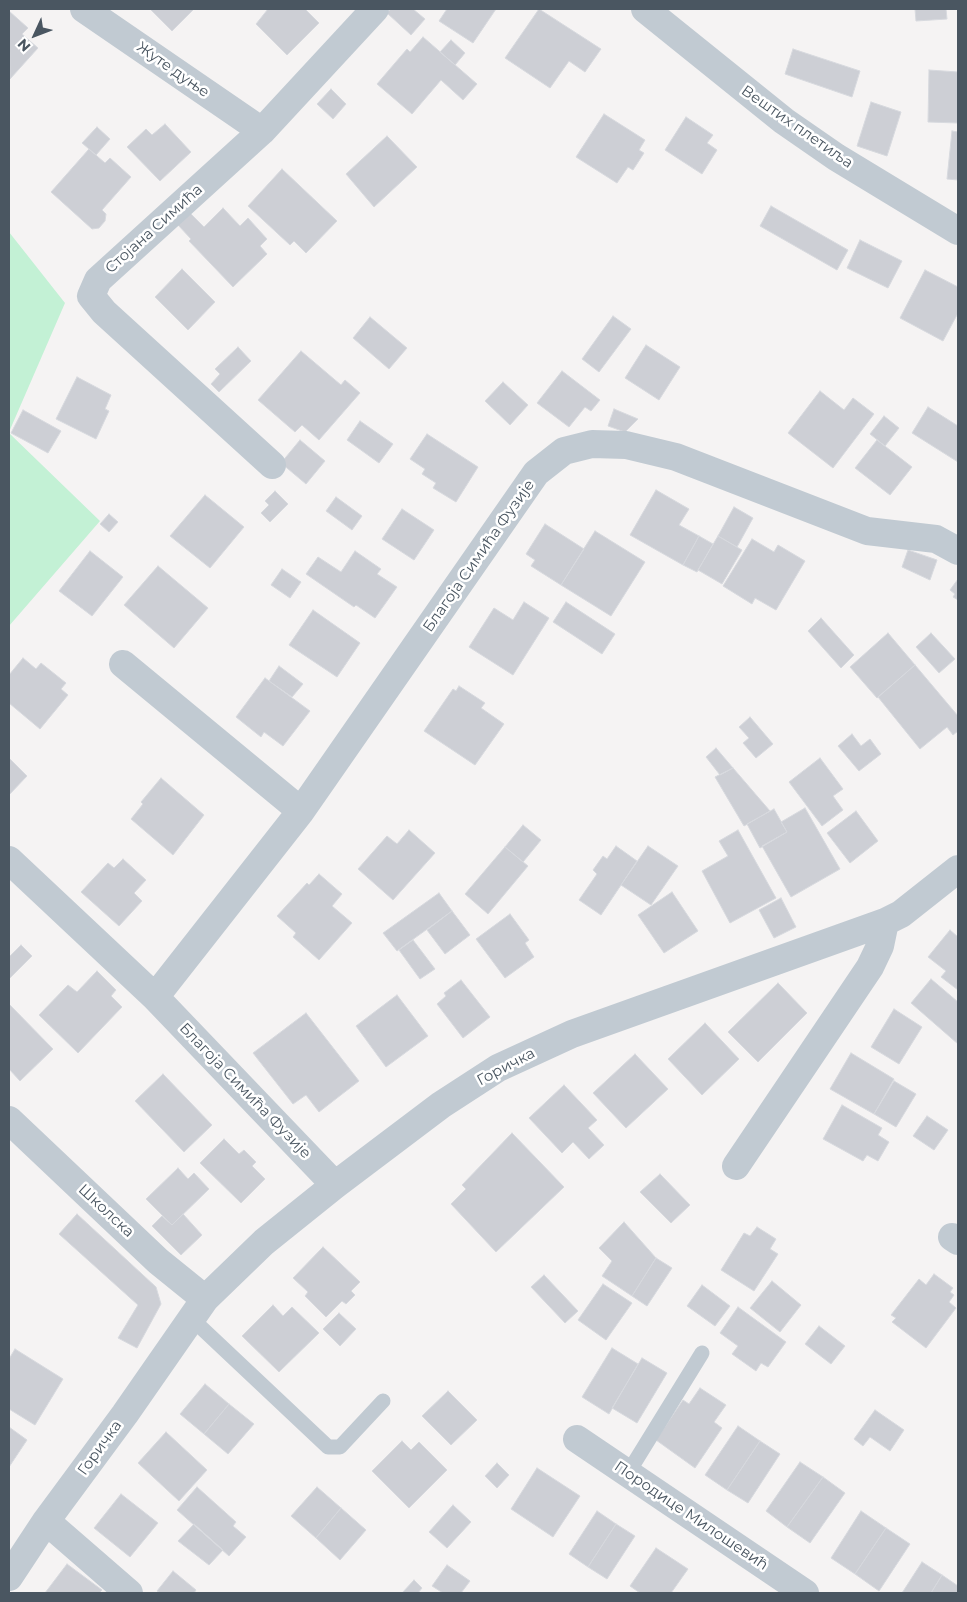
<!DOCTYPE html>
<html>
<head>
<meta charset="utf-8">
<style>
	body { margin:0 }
	#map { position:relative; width:967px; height:1602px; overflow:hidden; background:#f5f3f3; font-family:Montserrat,sans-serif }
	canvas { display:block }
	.frame { position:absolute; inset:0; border:10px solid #4a5661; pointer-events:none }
	.north { position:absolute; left:10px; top:10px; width:50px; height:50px; -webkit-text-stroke:4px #fff; paint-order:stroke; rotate:227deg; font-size:14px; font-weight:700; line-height:20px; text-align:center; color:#4a5661 }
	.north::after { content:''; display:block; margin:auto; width:18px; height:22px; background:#4a5661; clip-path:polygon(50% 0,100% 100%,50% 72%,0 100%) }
</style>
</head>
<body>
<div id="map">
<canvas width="967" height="1602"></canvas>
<div class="frame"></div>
<div class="north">N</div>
</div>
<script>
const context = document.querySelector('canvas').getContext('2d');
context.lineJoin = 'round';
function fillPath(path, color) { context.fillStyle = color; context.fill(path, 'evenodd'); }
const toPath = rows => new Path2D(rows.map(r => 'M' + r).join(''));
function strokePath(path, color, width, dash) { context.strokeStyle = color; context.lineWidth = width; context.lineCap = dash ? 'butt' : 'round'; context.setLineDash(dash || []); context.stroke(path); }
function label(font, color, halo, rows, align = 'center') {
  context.font = font + ' Montserrat,sans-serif'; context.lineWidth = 5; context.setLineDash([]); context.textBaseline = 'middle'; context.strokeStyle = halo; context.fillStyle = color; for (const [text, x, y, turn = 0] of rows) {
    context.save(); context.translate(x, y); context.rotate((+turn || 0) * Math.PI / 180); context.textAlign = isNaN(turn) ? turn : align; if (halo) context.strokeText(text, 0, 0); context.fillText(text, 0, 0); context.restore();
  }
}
fillPath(toPath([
	[9,232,65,303,9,432],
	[9,433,100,521,9,626,9,432]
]), '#c3f1d5');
const building = toPath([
	[150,9,194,9,172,31,150,9],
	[268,9,305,9,319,23,287,55,256,24,268,9],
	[391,9,413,9,425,19,411,35,387,13,391,9],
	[447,9,496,9,473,43,439,21,447,9],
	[539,9,601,49,585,72,569,61,550,88,505,58,539,9],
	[915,9,946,9,947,19,916,21,915,9],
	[9,11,28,28,22,34,38,48,10,79,9,11],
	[423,37,477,84,463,100,441,80,412,114,377,84,407,49,410,52,423,37],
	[451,40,465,53,455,65,440,52,451,40],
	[793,49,860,71,852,97,785,74,793,49],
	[929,70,958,72,958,123,928,122,929,70],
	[331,89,346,104,333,119,317,104,331,89],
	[871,102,901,112,887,156,857,146,871,102],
	[604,114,645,140,639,150,644,153,633,170,628,167,617,183,576,157,604,114],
	[686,117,713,135,707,143,717,150,702,174,665,150,686,117],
	[165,124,191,152,160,181,127,147,146,129,152,135,165,124],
	[97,127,110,139,96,155,82,143,97,127],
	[952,131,958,132,958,180,947,179,952,131],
	[387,136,417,167,374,207,346,174,387,136],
	[89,149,105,163,110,158,131,177,102,210,106,214,105,221,99,228,92,229,51,192,89,149],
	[282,169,337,221,306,253,294,241,290,245,248,206,282,169],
	[771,206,848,250,837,270,760,226,771,206],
	[223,208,240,226,248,218,267,239,260,246,267,254,233,287,189,241,191,239,178,225,190,213,204,227,223,208],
	[860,240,902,261,888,288,847,268,860,240],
	[182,269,215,302,188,330,155,297,182,269],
	[925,270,958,287,958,313,943,341,900,318,925,270],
	[613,316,631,329,599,372,582,359,613,316],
	[370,317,407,348,389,369,353,338,370,317],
	[646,345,680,367,659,400,625,378,646,345],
	[238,347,251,361,219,392,211,384,220,374,215,369,238,347],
	[301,351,341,385,345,380,360,393,319,440,302,425,295,432,258,400,301,351],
	[562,371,600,400,591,411,585,407,569,427,537,403,562,371],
	[77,377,111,395,105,409,109,411,96,439,56,419,77,377],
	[503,382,528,405,510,425,485,401,503,382],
	[820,391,844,410,853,398,874,414,833,468,788,433,820,391],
	[928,407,958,426,958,462,912,433,928,407],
	[614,409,638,419,625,432,608,426,614,409],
	[23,410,61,431,48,453,11,433,23,410],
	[884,416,899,428,885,446,870,434,884,416],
	[360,421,393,444,379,463,347,440,360,421],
	[427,434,478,467,456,502,433,488,436,483,422,474,425,469,410,459,427,434],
	[300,440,325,461,306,484,281,463,300,440],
	[877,440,912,467,890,495,855,468,877,440],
	[656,490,689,509,679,525,699,536,683,565,630,535,656,490],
	[275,491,288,504,270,522,261,513,269,505,265,501,275,491],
	[205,495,244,527,210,568,170,536,205,495],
	[336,497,362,516,352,530,326,511,336,497],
	[734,507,753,518,737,547,718,536,734,507],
	[402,509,434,530,414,560,382,539,402,509],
	[109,514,118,522,109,532,100,524,109,514],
	[545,524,584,549,561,585,531,566,535,560,526,554,545,524],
	[595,531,645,562,611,616,561,585,595,531],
	[699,536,713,544,697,572,683,565,699,536],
	[718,536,742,550,722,584,698,570,718,536],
	[752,539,774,552,778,545,805,561,776,610,755,598,752,604,723,586,752,539],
	[908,550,937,560,930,580,902,567,908,550],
	[90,551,123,577,92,616,59,591,90,551],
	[355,551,381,569,377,574,397,587,375,618,356,605,354,607,306,574,318,557,341,572,355,551],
	[158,566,208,608,174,648,124,605,158,566],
	[282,569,301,582,290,598,271,585,282,569],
	[958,579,958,600,953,597,955,594,950,590,958,579],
	[524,602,549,618,513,675,469,647,494,608,513,620,524,602],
	[566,602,615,634,602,654,553,622,566,602],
	[313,610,360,643,337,677,289,645,313,610],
	[821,618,854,655,841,668,808,631,821,618],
	[888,633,915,665,877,698,850,667,888,633],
	[931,633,955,659,939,673,916,647,931,633],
	[23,658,36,669,41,663,66,683,61,689,68,695,40,729,9,703,9,675,23,658],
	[915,665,958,716,958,731,953,735,947,727,920,749,878,697,915,665],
	[279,666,303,684,292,697,269,681,279,666],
	[265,678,310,711,283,746,264,732,261,737,236,717,265,678],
	[459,686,485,703,481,708,504,724,475,765,424,731,453,689,456,691,459,686],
	[750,717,773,744,756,758,743,743,749,738,739,727,750,717],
	[852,734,861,746,870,739,881,754,859,771,838,746,852,734],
	[716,748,733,768,720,775,706,757,716,748],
	[9,758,27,776,9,795,9,758],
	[820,758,843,789,833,796,843,810,822,826,789,782,820,758],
	[733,768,770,811,744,826,715,777,733,768],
	[161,778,204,815,173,855,131,819,143,804,141,802,161,778],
	[805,808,840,869,791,897,762,846,787,832,781,822,805,808],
	[774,809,787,832,760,848,747,824,774,809],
	[856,811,878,841,850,863,827,833,856,811],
	[523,825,541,840,523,862,505,847,523,825],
	[409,830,435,853,393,900,358,869,387,836,397,844,409,830],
	[738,830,776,898,730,923,702,871,728,856,719,841,738,830],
	[616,846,637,861,601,915,579,900,597,874,593,870,603,856,607,859,616,846],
	[648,846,678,866,651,905,621,885,648,846],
	[505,847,528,866,488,914,465,894,505,847],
	[123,859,146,880,134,893,142,901,119,926,81,892,108,863,114,868,123,859],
	[319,874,342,894,332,906,352,923,319,960,293,937,296,933,277,916,307,883,309,885,319,874],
	[672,892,698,931,664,953,638,915,672,892],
	[439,893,452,911,397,951,383,933,439,893],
	[781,898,796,927,774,938,759,910,781,898],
	[452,911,470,935,445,954,427,930,452,911],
	[510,914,529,940,525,943,534,957,505,978,476,939,510,914],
	[950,930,958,937,958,990,941,977,946,971,928,957,950,930],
	[413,940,435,969,420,979,399,950,413,940],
	[21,945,32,956,9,979,9,957,21,945],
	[97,971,116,990,111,996,122,1007,78,1053,39,1015,68,985,77,992,97,971],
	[931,979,958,1002,958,1044,911,1003,931,979],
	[461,980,490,1017,463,1038,437,1004,446,996,444,993,461,980],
	[778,983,807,1013,758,1062,728,1032,778,983],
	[397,995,428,1036,386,1067,356,1026,397,995],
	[9,1004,53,1049,20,1081,9,1069,9,1004],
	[894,1009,922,1027,899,1064,871,1047,894,1009],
	[306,1013,359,1081,319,1112,306,1095,293,1104,253,1053,306,1013],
	[705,1023,739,1059,702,1095,668,1059,705,1023],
	[851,1053,894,1079,874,1114,830,1089,851,1053],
	[635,1054,668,1089,626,1128,593,1093,635,1054],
	[163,1074,212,1125,184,1152,135,1101,163,1074],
	[894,1081,916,1094,896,1127,874,1114,894,1081],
	[564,1085,597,1120,588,1128,604,1145,589,1159,573,1142,562,1153,529,1118,564,1085],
	[842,1105,882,1128,878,1135,889,1142,878,1161,867,1155,863,1161,823,1139,842,1105],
	[927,1116,948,1130,934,1150,913,1136,927,1116],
	[512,1133,564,1187,496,1252,451,1204,466,1189,462,1185,512,1133],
	[224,1139,239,1154,244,1150,256,1162,252,1166,265,1179,241,1203,200,1163,224,1139],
	[178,1168,188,1179,194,1173,209,1189,172,1225,146,1199,178,1168],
	[660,1174,690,1205,671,1223,640,1192,660,1174],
	[77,1214,156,1287,161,1304,137,1348,118,1338,138,1305,59,1234,77,1214],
	[183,1214,202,1235,181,1255,152,1226,162,1216,172,1225,183,1214],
	[624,1222,656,1258,632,1296,602,1276,612,1261,599,1248,624,1222],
	[757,1227,776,1239,770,1249,778,1254,754,1291,721,1270,744,1233,750,1236,757,1227],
	[323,1247,360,1282,351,1291,355,1295,346,1304,342,1301,326,1317,305,1296,308,1292,293,1278,323,1247],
	[656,1258,672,1268,647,1306,632,1296,656,1258],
	[934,1274,953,1288,950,1292,954,1295,949,1302,956,1308,926,1348,892,1322,896,1318,891,1315,919,1279,926,1285,934,1274],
	[544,1275,578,1311,565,1323,531,1287,544,1275],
	[772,1281,801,1305,780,1332,750,1308,772,1281],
	[603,1284,632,1303,606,1340,578,1320,603,1284],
	[702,1285,730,1306,715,1326,687,1306,702,1285],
	[273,1305,283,1316,292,1307,319,1333,279,1372,242,1336,273,1305],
	[738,1307,786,1342,768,1367,761,1363,756,1371,732,1354,738,1346,720,1333,738,1307],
	[339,1313,356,1329,340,1346,323,1329,339,1313],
	[819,1326,845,1346,831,1364,805,1344,819,1326],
	[612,1348,638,1364,609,1414,582,1397,612,1348],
	[15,1349,63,1379,35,1425,9,1409,9,1359,15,1349],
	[642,1358,667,1373,637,1423,612,1408,642,1358],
	[205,1384,229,1404,204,1434,180,1414,205,1384],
	[700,1388,726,1405,714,1422,722,1428,695,1468,656,1440,683,1400,689,1404,700,1388],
	[448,1391,477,1420,451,1445,422,1416,448,1391],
	[229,1404,254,1424,228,1454,204,1434,229,1404],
	[875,1410,904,1430,890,1451,870,1437,863,1446,854,1439,875,1410],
	[738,1426,760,1441,727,1490,705,1475,738,1426],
	[9,1427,27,1440,9,1467,9,1427],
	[166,1432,207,1470,179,1501,138,1463,166,1432],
	[402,1441,411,1450,419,1442,447,1470,409,1508,372,1471,402,1441],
	[760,1441,780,1454,748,1503,727,1490,760,1441],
	[800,1462,823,1477,787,1527,766,1511,800,1462],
	[497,1463,509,1475,497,1488,485,1476,497,1463],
	[537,1468,580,1496,553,1537,511,1509,537,1468],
	[823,1477,845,1493,810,1543,787,1527,823,1477],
	[197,1487,236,1522,233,1526,246,1537,229,1556,177,1510,197,1487],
	[317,1487,341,1508,316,1538,291,1516,317,1487],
	[121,1494,158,1523,130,1557,94,1528,121,1494],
	[453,1505,471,1522,447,1548,429,1532,453,1505],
	[341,1508,366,1530,340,1560,316,1538,341,1508],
	[597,1511,616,1524,588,1567,569,1554,597,1511],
	[861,1511,886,1528,855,1574,831,1558,861,1511],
	[194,1524,223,1550,209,1565,178,1541,194,1524],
	[616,1524,635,1536,607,1579,588,1567,616,1524],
	[886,1528,910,1544,879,1591,855,1574,886,1528],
	[656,1548,688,1569,671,1593,640,1593,630,1586,656,1548],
	[922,1562,942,1575,931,1593,902,1593,922,1562],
	[67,1564,102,1590,99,1593,45,1593,67,1564],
	[447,1565,470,1581,461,1593,443,1593,432,1586,447,1565],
	[173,1571,196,1590,194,1593,160,1593,157,1591,173,1571],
	[942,1575,958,1586,958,1593,931,1593,942,1575],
	[414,1580,422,1588,418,1593,402,1593,414,1580]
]);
fillPath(building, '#cdcfd5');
strokePath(building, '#d7d9de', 1);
strokePath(toPath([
	[191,1318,328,1447,340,1447,383,1401],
	[628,1473,702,1353]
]), '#c1cad2', 15);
strokePath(toPath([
	[84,9,262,131],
	[645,9,784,121,836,157,958,231],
	[272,465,104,312,91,296,98,280,262,131,375,9],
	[123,664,301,811],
	[9,860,155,997],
	[9,1120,158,1261,205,1299],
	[736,1166,870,967,880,946,885,922],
	[335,1185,155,997,301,811,536,473,564,451,592,444,626,445,676,457,867,531,936,539,958,551],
	[952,1237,958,1241],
	[577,1439,805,1593],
	[46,1521,129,1593],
	[9,1577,46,1521,125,1414,205,1299,264,1242,335,1185,441,1105,498,1068,572,1034,885,922,901,914,958,869]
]), '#c1cad2', 28);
label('15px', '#4a5661', '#fff', [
	["Жуте дуње",173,70,35],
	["Вештих плетиља",797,127,35],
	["Стојана Симића",154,229,-42],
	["Благоја Симића Фузије",479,556,-55],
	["Горичка",506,1067,-28],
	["Благоја Симића Фузије",245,1091,46],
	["Школска",106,1211,43],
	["Горичка",100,1448,-54],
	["Породице Милошевић",691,1516,34]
]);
</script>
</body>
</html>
